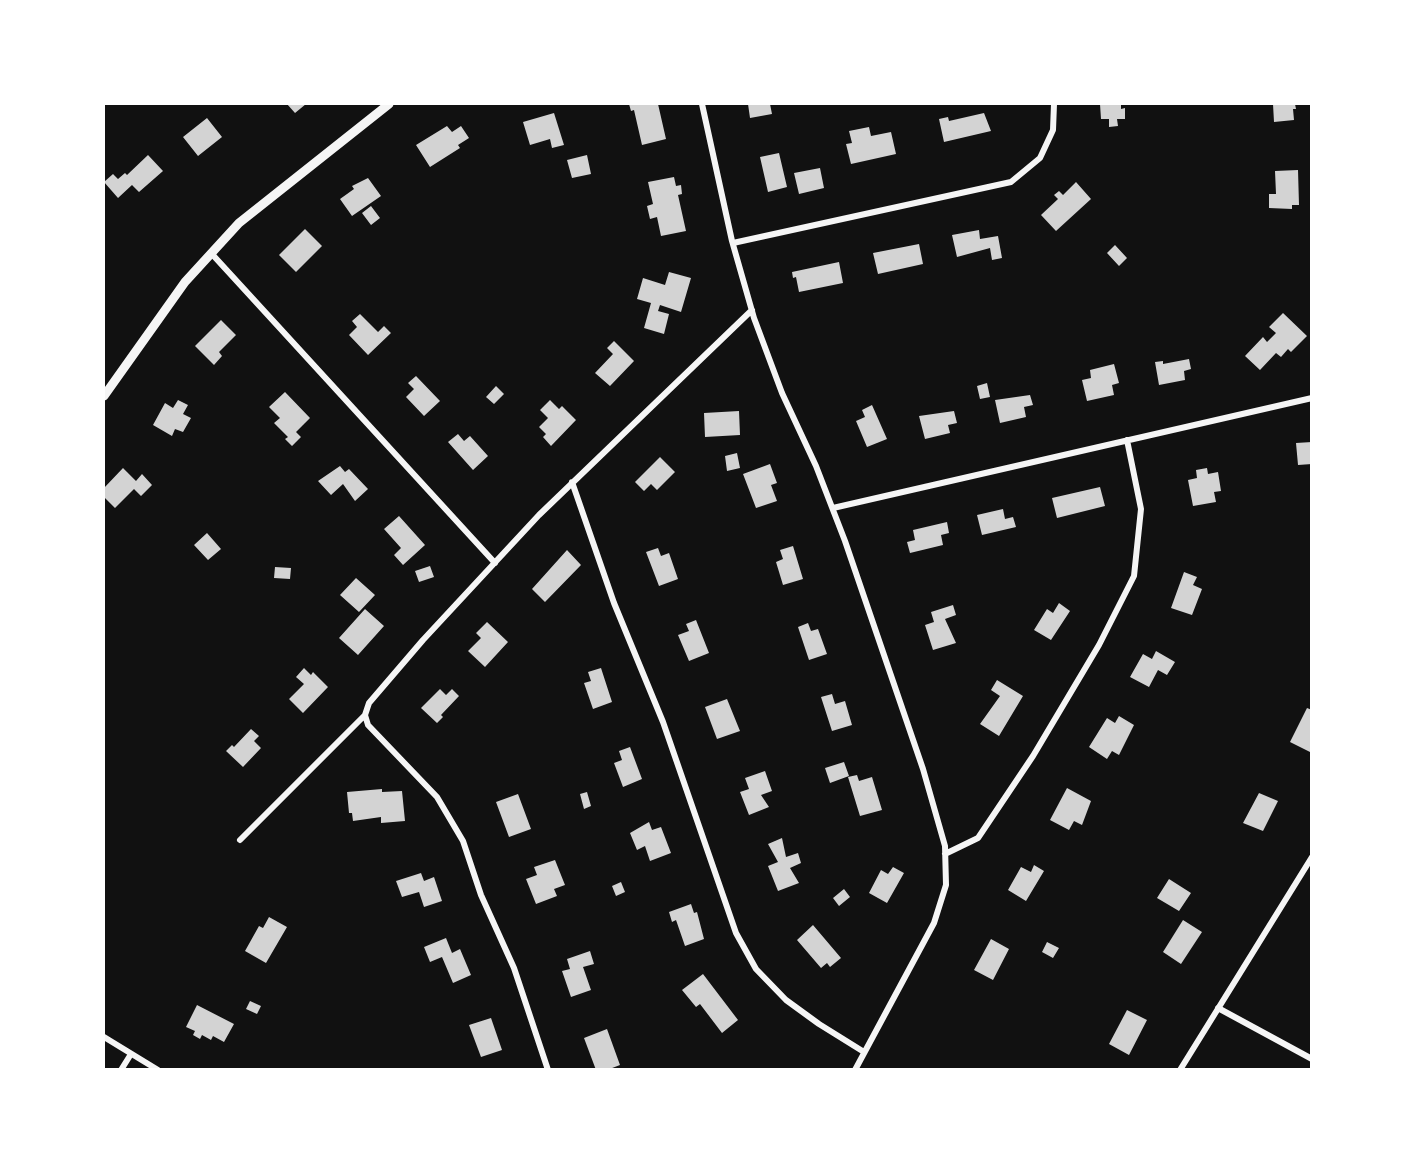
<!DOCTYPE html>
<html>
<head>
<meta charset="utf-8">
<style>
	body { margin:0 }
	#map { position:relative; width:1415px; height:1173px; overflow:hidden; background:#111; font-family:Inter,sans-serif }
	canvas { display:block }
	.frame { position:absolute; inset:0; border:105px solid #fff; pointer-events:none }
</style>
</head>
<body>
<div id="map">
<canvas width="1415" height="1173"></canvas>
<div class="frame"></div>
</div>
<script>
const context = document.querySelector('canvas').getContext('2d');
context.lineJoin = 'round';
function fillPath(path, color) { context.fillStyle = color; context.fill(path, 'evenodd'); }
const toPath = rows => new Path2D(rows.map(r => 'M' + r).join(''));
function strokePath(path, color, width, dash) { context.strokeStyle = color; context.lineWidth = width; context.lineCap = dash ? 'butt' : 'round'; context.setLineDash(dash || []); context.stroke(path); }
fillPath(toPath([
	[287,104,306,104,295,113],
	[629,104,658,104,666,139,642,145,634,110,631,111],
	[748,104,770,104,772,114,750,118],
	[1100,104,1121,104,1121,109,1125,108,1125,119,1117,119,1118,126,1109,127,1109,119,1101,119],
	[1273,104,1295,104,1296,109,1293,109,1294,120,1274,122],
	[554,113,564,145,552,148,550,139,530,145,523,122],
	[984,113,991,131,944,142,939,119,948,117,949,121],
	[207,118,222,137,198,156,183,137],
	[447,126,452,132,461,126,469,138,458,145,460,148,430,167,416,145],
	[869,127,871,136,891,132,896,154,851,164,846,144,852,143,849,131],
	[779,153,787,187,768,192,760,157],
	[148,155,163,171,139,192,132,185,118,198,104,182,113,174,118,179,125,173,127,175],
	[587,155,591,174,572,178,567,160],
	[820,168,824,188,799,194,794,173],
	[1298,170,1299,205,1292,205,1292,209,1269,208,1269,194,1276,194,1275,171],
	[674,177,676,186,681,185,682,194,678,195,686,231,661,236,657,217,650,219,647,206,653,204,648,182],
	[368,178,381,196,352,216,340,199,354,189,352,186],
	[1076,182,1091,199,1056,231,1041,215,1058,199,1054,195,1059,191,1063,195],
	[371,206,380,218,371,225,362,213],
	[305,229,322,246,296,272,279,255],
	[979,230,980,239,998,236,1002,258,992,260,990,248,957,257,952,235],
	[919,244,923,264,878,274,873,253],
	[1115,245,1127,258,1119,266,1107,253],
	[839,262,843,283,799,292,796,277,793,278,792,272],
	[669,272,691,278,681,312,660,305,658,311,669,314,664,334,644,328,651,303,637,299,643,278,665,285],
	[1283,313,1307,336,1291,352,1288,349,1281,357,1276,353,1260,370,1245,356,1263,337,1267,342,1276,333,1269,327],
	[360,314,378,332,384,326,391,333,368,355,349,335,357,327,352,321],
	[221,320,236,335,219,352,222,356,214,365,195,346],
	[614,341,634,361,610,386,595,373,613,354,607,348],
	[1189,359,1191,369,1184,371,1185,380,1159,385,1155,362,1163,361,1163,364],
	[1114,364,1119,383,1112,385,1114,395,1087,401,1082,380,1091,378,1090,370],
	[416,376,440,401,424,416,406,397,414,389,408,383],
	[987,383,990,397,980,399,977,386],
	[496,386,504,394,494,404,486,397],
	[285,392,310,418,296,432,301,437,292,446,285,439,288,437,274,423,280,418,269,407],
	[1030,395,1033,405,1024,407,1026,417,1000,423,995,400],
	[178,400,188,405,183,414,191,418,183,432,175,429,172,436,153,425,165,403,173,408],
	[550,400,559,409,562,406,576,420,551,446,543,437,546,434,539,427,548,418,540,410],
	[872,405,887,439,867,447,856,421,865,417,862,410],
	[739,411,740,435,705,437,704,413],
	[954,411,957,423,948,425,950,433,925,439,919,416],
	[458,434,464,441,470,436,488,456,473,470,448,442],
	[1312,442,1312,464,1298,465,1296,443],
	[737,453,740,468,727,471,725,456],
	[660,457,675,472,657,490,651,484,644,491,635,482],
	[770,464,777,483,771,485,777,501,756,508,743,474],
	[340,466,345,472,349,469,368,489,355,501,343,484,331,495,318,481],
	[123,468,136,481,142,474,152,485,141,496,134,489,115,508,104,497,104,488],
	[1207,468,1208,474,1218,472,1221,491,1214,492,1216,502,1193,506,1188,480,1197,478,1196,470],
	[1100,487,1105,506,1057,518,1052,498],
	[1003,509,1005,519,1013,517,1016,527,982,535,977,515],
	[399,516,425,545,403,565,394,555,401,548,384,529],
	[947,522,949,533,941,535,943,545,910,553,907,542,915,540,913,530],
	[207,533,221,549,208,560,194,545],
	[793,546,803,579,783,585,776,562,783,559,780,550],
	[658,548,661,556,669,553,678,579,659,586,646,552],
	[567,550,581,565,545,602,532,589],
	[430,566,434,577,419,582,415,571],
	[275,567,291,568,290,579,274,578],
	[1184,572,1197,577,1193,585,1202,589,1192,615,1171,608],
	[356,578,375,595,359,612,340,595],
	[1059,603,1070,611,1051,640,1034,630,1047,609,1053,613],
	[953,605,956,615,945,619,956,643,933,650,925,625,934,622,931,612],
	[365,609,384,626,358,655,339,638],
	[696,620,709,653,689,661,678,635,689,631,686,624],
	[487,622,508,642,485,667,468,651,481,638,476,633],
	[808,623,811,631,818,629,827,654,809,660,798,627],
	[1156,651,1175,662,1167,675,1158,670,1149,687,1130,677,1143,654,1152,659],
	[304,668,311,675,313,672,328,687,303,713,289,699,304,684,296,677],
	[601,668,612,702,593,709,584,683,591,681,588,672],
	[997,680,1023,696,999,736,980,724,1000,696,991,690],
	[440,689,446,695,452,689,459,696,441,715,443,717,437,723,421,708],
	[832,694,835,704,845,701,852,725,832,731,821,697],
	[727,699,740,731,717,739,705,707],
	[1307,708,1312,710,1310,752,1290,742],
	[1119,716,1134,725,1119,755,1112,751,1107,759,1089,747,1107,718,1115,723],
	[251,729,259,736,254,741,261,748,243,767,226,751,232,745,234,747],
	[630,747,642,779,623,787,614,763,622,760,619,751],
	[844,762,849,776,830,783,825,768],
	[765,771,772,791,761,795,769,807,749,815,740,792,749,789,745,778],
	[857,775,859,781,872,777,882,810,860,816,848,777],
	[1067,788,1091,801,1082,825,1074,821,1069,830,1050,820],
	[382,789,382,792,402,791,405,821,381,823,381,817,353,821,352,813,349,813,347,792],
	[587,792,591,806,584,809,580,794],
	[1259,793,1278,801,1263,831,1243,823],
	[518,794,531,829,509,837,496,802],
	[649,822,652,830,661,827,671,853,650,861,645,846,637,850,630,833],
	[782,838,786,857,798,853,801,863,790,868,799,883,778,891,768,866,778,862,768,844],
	[555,860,565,885,554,889,557,896,536,904,526,879,537,875,534,867],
	[1034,865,1044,871,1026,901,1008,890,1021,867,1031,872],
	[893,867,904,873,887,903,869,893,881,870,888,874],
	[421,873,424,881,434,877,442,901,424,907,419,892,402,897,396,881],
	[1169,879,1191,893,1179,911,1157,898],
	[621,882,625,892,616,896,612,886],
	[844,889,850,897,839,906,833,898],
	[691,904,694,913,697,912,704,939,685,946,676,920,672,922,669,912],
	[269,917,287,927,266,963,245,951,259,926,263,928],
	[1183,920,1202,932,1181,964,1163,952],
	[813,925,841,958,830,967,827,963,821,968,797,940],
	[446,938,452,953,460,949,471,975,453,983,442,957,430,962,424,947],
	[991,939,1009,949,993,980,974,970],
	[1047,942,1059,948,1053,958,1042,952],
	[590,951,594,964,583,967,591,990,571,997,562,971,570,969,567,959],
	[703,974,738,1020,722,1033,700,1004,696,1007,682,990],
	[250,1001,261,1006,257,1014,246,1009],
	[197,1005,234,1024,224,1042,213,1036,211,1040,202,1035,200,1039,193,1035,195,1031,186,1027],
	[1127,1010,1147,1020,1129,1055,1109,1044],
	[491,1018,502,1050,481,1057,469,1025],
	[607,1029,620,1065,607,1070,596,1070,584,1038]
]), '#d3d3d3');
strokePath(toPath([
	[702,104,732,241,754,318,782,393,816,466,845,541,923,769,945,846,946,885,934,923,855,1070],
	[733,243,1011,182,1040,158,1053,130,1054,104],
	[211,253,495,563],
	[572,482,614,603,663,722,736,933,756,969,786,1000,819,1024,864,1052],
	[833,508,1312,398],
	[365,715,368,725,437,797,463,841,481,895,514,968,548,1070],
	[240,840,365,715,369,703,423,640,539,515,752,310],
	[945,854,978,838,1033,756,1099,645,1134,576,1141,509,1127,440],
	[1218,1008,1312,1059],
	[104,1037,158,1070],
	[121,1070,131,1054],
	[1180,1070,1312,857]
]), '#f5f5f5', 6);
strokePath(toPath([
	[104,396,185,282,239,223,389,104]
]), '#f5f5f5', 9);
</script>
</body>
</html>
